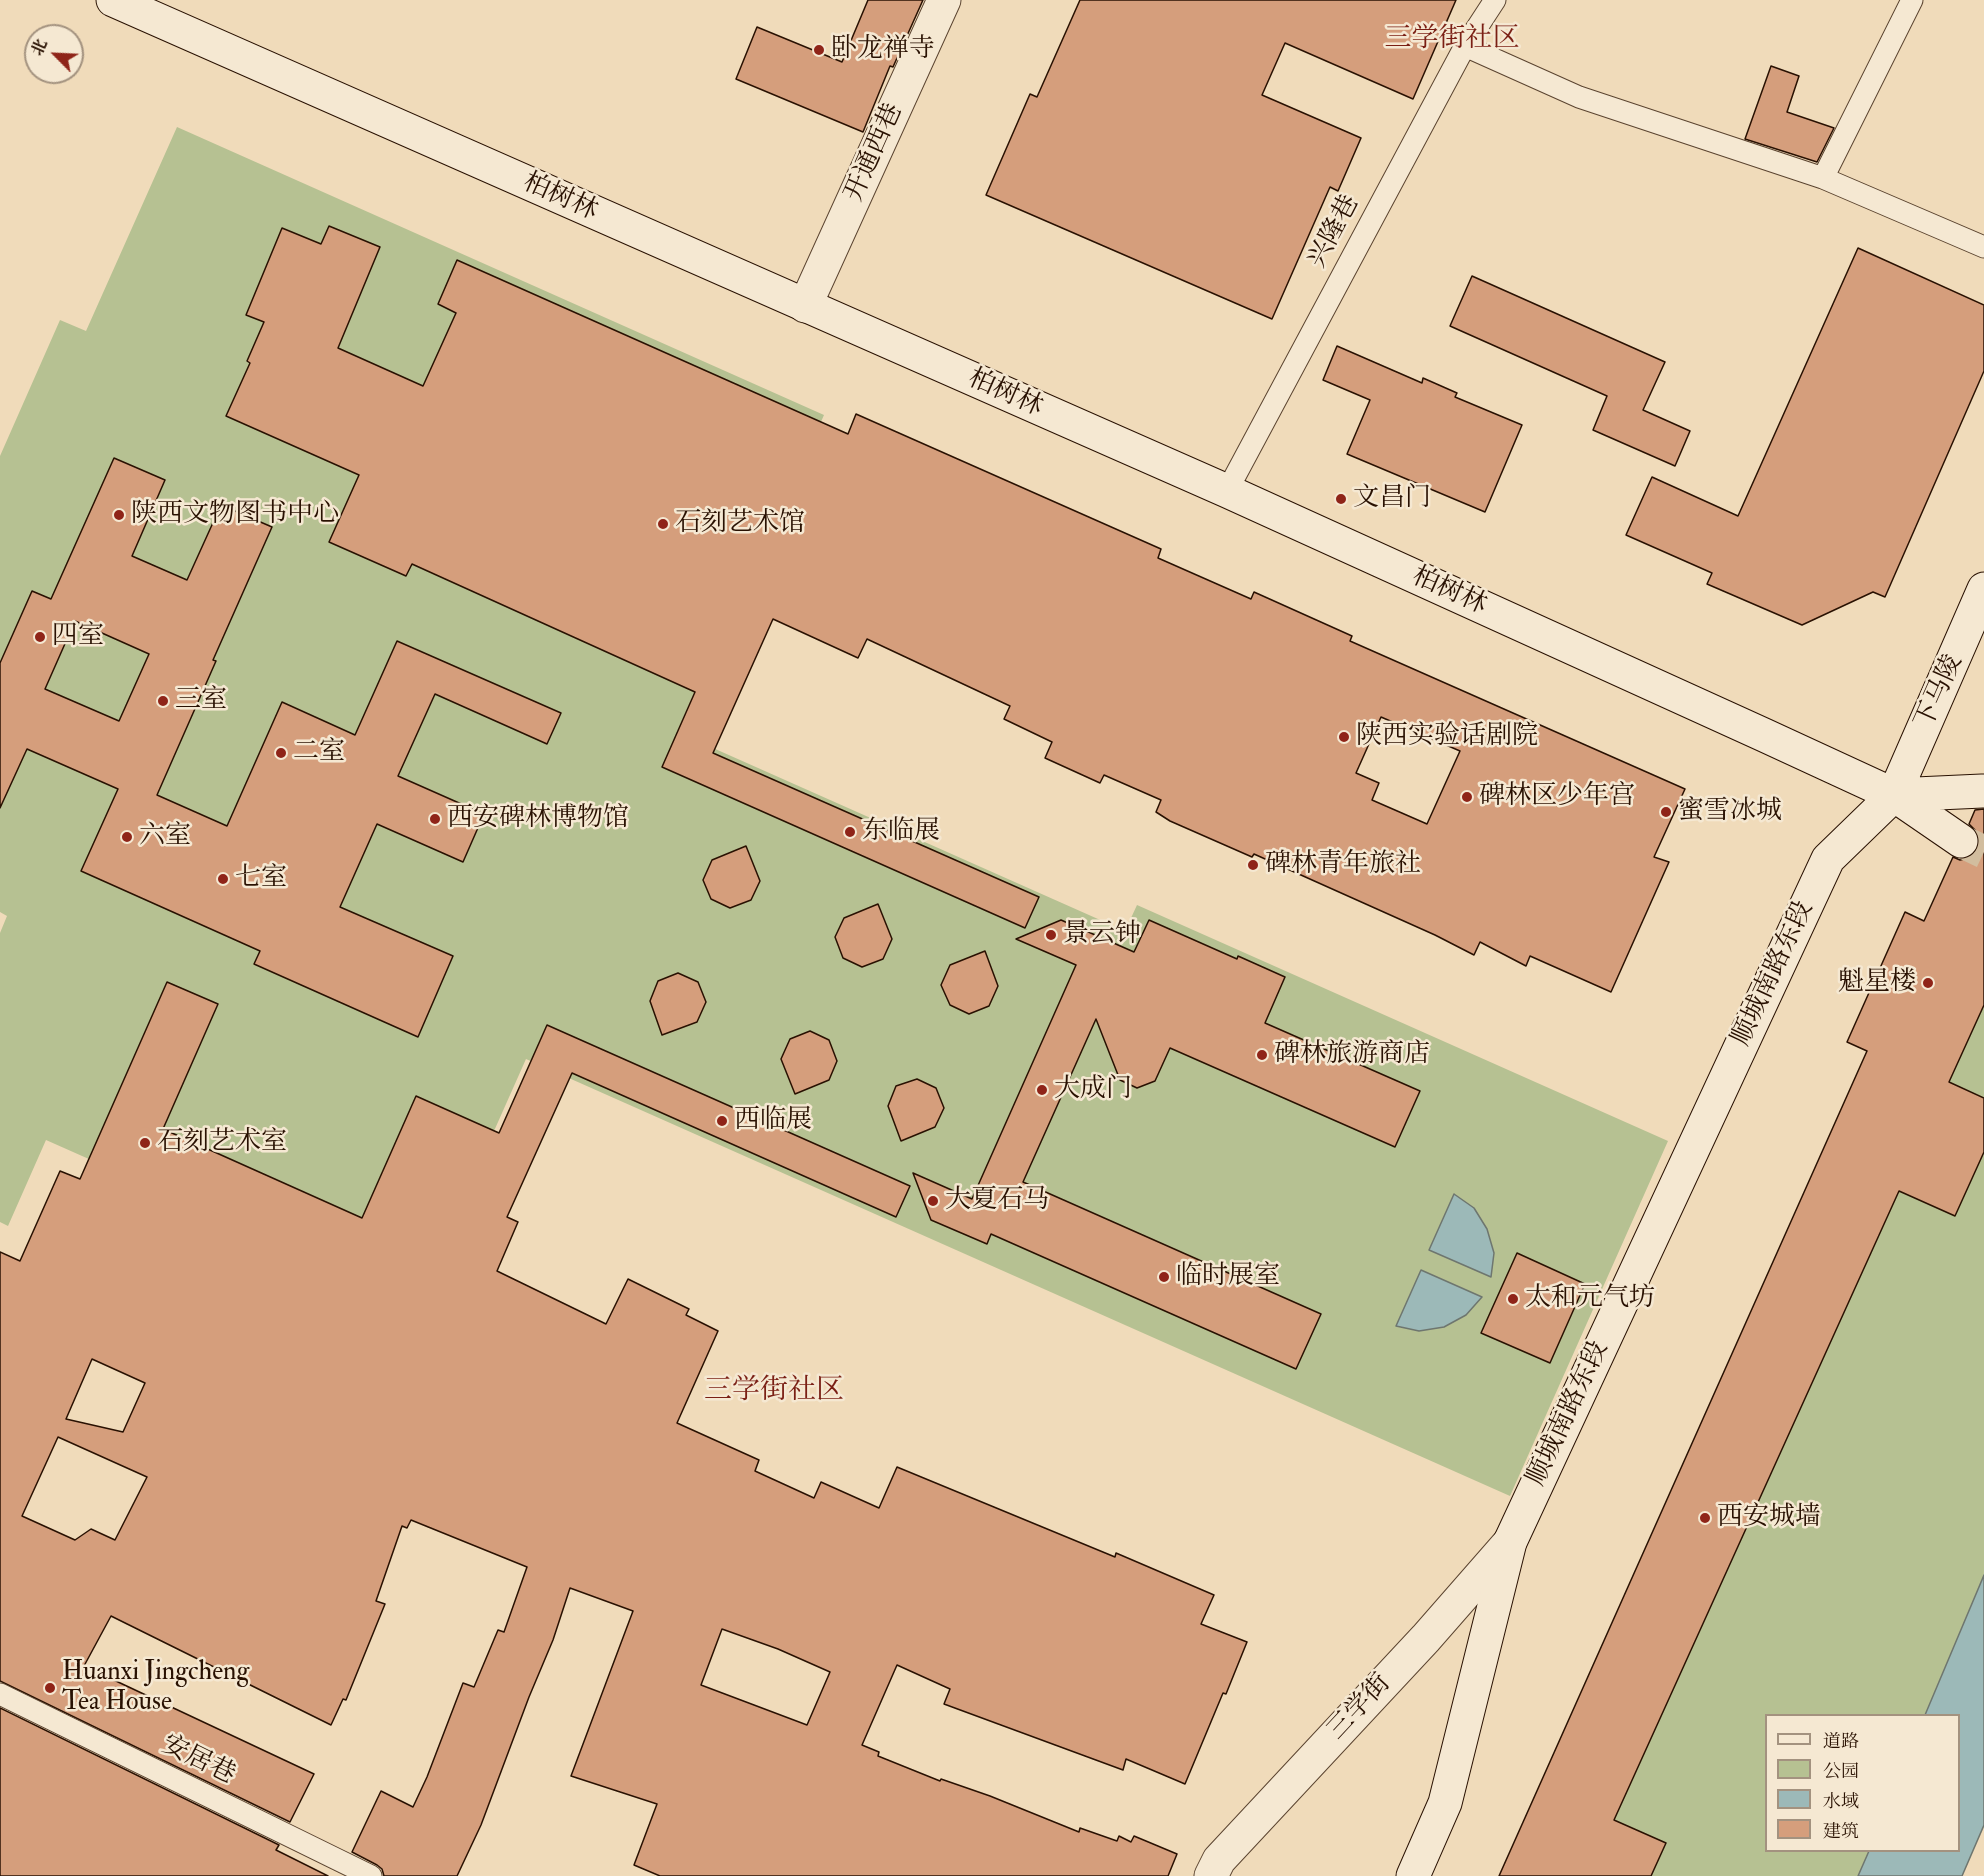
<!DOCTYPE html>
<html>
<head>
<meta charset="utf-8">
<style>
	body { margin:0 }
	#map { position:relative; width:1984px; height:1876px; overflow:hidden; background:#f0dbba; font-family:"IM FELL Double Pica","Noto Serif SC",serif }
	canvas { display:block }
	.legend { position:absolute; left:1765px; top:1714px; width:195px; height:138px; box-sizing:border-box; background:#f5e8d2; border:2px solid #a3927f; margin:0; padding:8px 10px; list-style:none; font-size:18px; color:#291102 }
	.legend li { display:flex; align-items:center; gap:12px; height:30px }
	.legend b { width:30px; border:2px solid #a3927f }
	.north { position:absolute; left:24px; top:24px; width:60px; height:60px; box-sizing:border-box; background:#f5e8d2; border:2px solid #a3927f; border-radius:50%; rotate:294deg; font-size:16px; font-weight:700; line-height:24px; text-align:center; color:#291102 }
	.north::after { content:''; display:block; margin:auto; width:21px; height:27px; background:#8f2418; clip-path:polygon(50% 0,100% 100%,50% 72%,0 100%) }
</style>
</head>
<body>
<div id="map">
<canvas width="1984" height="1876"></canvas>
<ul class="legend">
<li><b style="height:8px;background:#f5e8d2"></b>道路</li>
<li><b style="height:16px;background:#b6c192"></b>公园</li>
<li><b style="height:16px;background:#9cb9b8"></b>水域</li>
<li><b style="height:16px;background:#d59e7c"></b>建筑</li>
</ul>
<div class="north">北</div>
</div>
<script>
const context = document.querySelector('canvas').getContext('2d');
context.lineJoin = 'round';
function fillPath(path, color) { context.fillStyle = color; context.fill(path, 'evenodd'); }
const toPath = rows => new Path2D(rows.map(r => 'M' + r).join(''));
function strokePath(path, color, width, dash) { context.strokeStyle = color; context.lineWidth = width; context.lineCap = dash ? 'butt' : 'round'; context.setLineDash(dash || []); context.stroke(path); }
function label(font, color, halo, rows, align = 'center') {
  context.font = font + ' "IM FELL Double Pica","Noto Serif SC",serif'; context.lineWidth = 5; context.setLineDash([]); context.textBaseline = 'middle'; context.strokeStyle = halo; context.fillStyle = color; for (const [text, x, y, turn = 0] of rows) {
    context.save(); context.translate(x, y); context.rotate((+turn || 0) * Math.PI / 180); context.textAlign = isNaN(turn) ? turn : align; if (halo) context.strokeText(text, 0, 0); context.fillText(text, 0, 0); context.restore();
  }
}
fillPath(toPath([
	[177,127,824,415,727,633,721,631,677,732,1125,931,1137,905,1668,1141,1510,1496,526,1059,494,1131,468,1120,391,1293,46,1140,8,1226,0,1222,0,933,7,916,0,912,0,456,60,320,86,331],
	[1984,1005,1984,1098,1949,1082],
	[1984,1152,1984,1581,1930,1715,1766,1716,1766,1850,1875,1851,1864,1876,1651,1876,1666,1843,1614,1820,1899,1191]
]), '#b6c192');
const water = toPath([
	[1454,1194,1474,1208,1487,1229,1494,1253,1491,1277,1429,1250,1454,1194],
	[1421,1270,1482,1297,1466,1315,1444,1327,1419,1331,1396,1326,1421,1270],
	[1984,1575,1984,1825,1962,1876,1858,1876,1869,1851,1958,1850,1958,1716,1925,1715,1984,1575]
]);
fillPath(water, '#9cb9b8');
strokePath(water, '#6e766f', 1.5);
const building = toPath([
	[868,0,923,0,893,67,890,66,863,132,736,79,757,27,842,62,868,0],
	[1080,0,1456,0,1413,99,1285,43,1262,95,1361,138,1338,191,1330,187,1272,319,986,195,1030,94,1037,97,1080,0],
	[1771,66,1799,76,1787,112,1834,128,1817,162,1745,139,1771,66],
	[329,226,380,247,338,348,423,386,456,313,438,304,457,260,848,434,856,414,1161,549,1158,558,1251,599,1254,592,1352,636,1350,641,1685,789,1654,857,1669,862,1611,992,1530,956,1526,966,1480,942,1474,955,1435,935,1254,854,1252,857,1170,821,1156,812,1161,800,1104,775,1100,783,1045,758,1052,742,1004,719,1010,706,867,639,858,658,773,619,713,753,1039,897,1025,928,662,767,695,692,412,564,406,576,329,542,359,475,226,416,250,363,247,361,264,322,246,315,282,228,321,244,329,226],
	[1381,717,1460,751,1427,824,1372,800,1379,783,1356,773,1381,717],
	[1858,248,1984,305,1984,371,1885,597,1873,592,1802,625,1707,584,1712,573,1626,535,1652,477,1738,516,1858,248],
	[1472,276,1665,362,1643,410,1690,431,1675,466,1593,430,1607,396,1450,326,1472,276],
	[1337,346,1422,383,1423,378,1457,393,1455,397,1522,425,1485,512,1347,454,1370,400,1323,380,1337,346],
	[114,458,165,480,132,556,187,580,221,505,272,527,213,660,216,661,157,795,227,826,282,702,355,735,397,641,561,713,547,744,435,694,398,776,484,814,463,862,377,824,340,907,453,956,418,1037,254,964,260,951,81,871,118,789,27,749,0,808,0,663,32,591,51,599,114,458],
	[75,621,149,654,119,721,45,689,75,621],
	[1984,809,1984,1005,1949,1082,1984,1098,1984,1152,1955,1216,1899,1191,1614,1820,1666,1843,1651,1876,1499,1876,1867,1051,1847,1042,1905,912,1924,921,1953,857,1960,860,1969,858,1977,851,1980,842,1978,833,1969,824,1975,810,1984,809],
	[746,846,760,881,751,900,730,908,711,899,703,880,712,860,746,846],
	[878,904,892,939,883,959,862,967,843,958,835,937,844,918,878,904],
	[1061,920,1134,952,1149,920,1237,959,1238,956,1285,977,1265,1023,1420,1091,1395,1147,1170,1048,1155,1081,1137,1088,1120,1080,1096,1019,1023,1182,1321,1314,1296,1369,991,1234,987,1244,931,1220,913,1173,972,1199,1076,965,1016,939,1061,920],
	[985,951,998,986,989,1006,969,1014,950,1005,941,985,950,965,985,951],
	[678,973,698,982,706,1002,697,1022,662,1035,650,1001,658,981,678,973],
	[167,982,218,1004,163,1129,362,1218,416,1096,499,1133,547,1025,910,1186,896,1217,572,1073,507,1217,518,1222,497,1271,606,1324,628,1279,689,1309,686,1315,718,1331,677,1423,759,1460,755,1471,814,1498,821,1482,879,1508,897,1467,1115,1557,1116,1553,1214,1595,1201,1624,1247,1642,1226,1694,1223,1693,1185,1784,1126,1759,1123,1770,944,1704,950,1689,897,1665,862,1745,879,1752,878,1756,940,1781,941,1779,990,1796,1079,1832,1080,1828,1117,1841,1119,1836,1131,1842,1134,1836,1177,1854,1168,1876,660,1876,634,1865,657,1804,571,1776,633,1611,570,1588,553,1640,529,1697,481,1825,457,1876,384,1876,382,1869,377,1865,352,1852,381,1791,413,1807,427,1777,463,1683,474,1687,498,1630,504,1632,527,1567,411,1520,407,1528,402,1526,376,1601,385,1604,346,1700,343,1699,331,1725,111,1616,84,1666,314,1774,290,1822,0,1681,0,1252,20,1261,60,1171,80,1179,167,982],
	[92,1359,145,1383,123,1432,66,1419,92,1359],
	[58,1437,147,1477,115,1540,91,1529,75,1540,22,1516,58,1437],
	[722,1629,778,1649,830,1672,807,1725,701,1685,722,1629],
	[810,1031,829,1040,837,1061,829,1080,795,1094,781,1059,790,1039,810,1031],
	[917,1079,936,1088,944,1108,935,1127,901,1141,888,1106,896,1086,917,1079],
	[1517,1253,1585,1284,1550,1363,1481,1333,1517,1253],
	[0,1708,279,1845,276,1850,328,1876,0,1876,0,1708]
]);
fillPath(building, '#d59e7c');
strokePath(building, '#291102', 1.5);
strokePath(toPath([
	[1961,841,1984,852]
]), '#d2bd9e', 33, [33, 16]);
const lane = toPath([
	[1465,46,1579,97,1823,178,1984,247],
	[1823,178,1912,0],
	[1227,491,1465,46,1495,0],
	[0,1694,371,1876]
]);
const street = toPath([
	[805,306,944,0],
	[1211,1876,1219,1860,1426,1638,1510,1542]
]);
const secondary = toPath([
	[113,0,1227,491,1764,735,1894,795,1961,841],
	[1894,795,1982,791],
	[1413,1876,1445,1803,1510,1542,1828,859,1894,795,1984,589]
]);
strokePath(lane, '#5b4430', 23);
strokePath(street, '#5b4430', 35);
strokePath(secondary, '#291102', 35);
strokePath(lane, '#f5e8d2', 21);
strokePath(street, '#f5e8d2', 33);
strokePath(secondary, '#f5e8d2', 33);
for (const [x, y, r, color] of [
	[819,50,6,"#8f2418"],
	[1341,499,6,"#8f2418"],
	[119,515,6,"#8f2418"],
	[663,524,6,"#8f2418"],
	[40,637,6,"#8f2418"],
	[163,701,6,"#8f2418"],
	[1344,737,6,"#8f2418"],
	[281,753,6,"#8f2418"],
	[1467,797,6,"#8f2418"],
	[1666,812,6,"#8f2418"],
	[435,819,6,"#8f2418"],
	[850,832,6,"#8f2418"],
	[127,837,6,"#8f2418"],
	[1253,865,6,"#8f2418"],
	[223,879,6,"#8f2418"],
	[1051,935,6,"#8f2418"],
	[1928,983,6,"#8f2418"],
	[1262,1055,6,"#8f2418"],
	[1042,1090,6,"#8f2418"],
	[722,1121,6,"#8f2418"],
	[145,1143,6,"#8f2418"],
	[933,1201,6,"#8f2418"],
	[1164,1277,6,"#8f2418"],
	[1513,1299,6,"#8f2418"],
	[1705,1518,6,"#8f2418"],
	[50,1688,6,"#8f2418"]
]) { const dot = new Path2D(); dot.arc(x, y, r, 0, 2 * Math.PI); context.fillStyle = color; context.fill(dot); strokePath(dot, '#f5e8d2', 2); }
label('26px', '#291102', '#f5e8d2', [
	["卧龙禅寺",831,50],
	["文昌门",1353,499],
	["陕西文物图书中心",131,515],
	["石刻艺术馆",675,524],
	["四室",52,637],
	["三室",175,701],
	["陕西实验话剧院",1356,737],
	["二室",293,753],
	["碑林区少年宫",1479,797],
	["蜜雪冰城",1678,812],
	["西安碑林博物馆",447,819],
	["东临展",862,832],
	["六室",139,837],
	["碑林青年旅社",1265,865],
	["七室",235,879],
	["景云钟",1063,935],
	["魁星楼",1916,983,"right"],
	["碑林旅游商店",1274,1055],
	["大成门",1054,1090],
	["西临展",734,1121],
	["石刻艺术室",157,1143],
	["大夏石马",945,1201],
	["临时展室",1176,1277],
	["太和元气坊",1525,1299],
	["西安城墙",1717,1518],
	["Huanxi Jingcheng",62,1673],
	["Tea House",62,1703]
], 'left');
label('26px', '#291102', '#f5e8d2', [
	["开通西巷",875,153,-66],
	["柏树林",560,198,24],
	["兴隆巷",1335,232,-62],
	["柏树林",1005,394,24],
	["柏树林",1449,592,24],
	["下马陵",1940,692,-66],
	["顺城南路东段",1774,974,-65],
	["顺城南路东段",1569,1414,-65],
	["三学街",1360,1708,-47],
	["安居巷",198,1761,26]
]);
label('27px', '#7a1f14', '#f5e8d2', [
	["三学街社区",1452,40]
]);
label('28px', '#7a1f14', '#f5e8d2', [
	["三学街社区",774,1392]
]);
</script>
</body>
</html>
